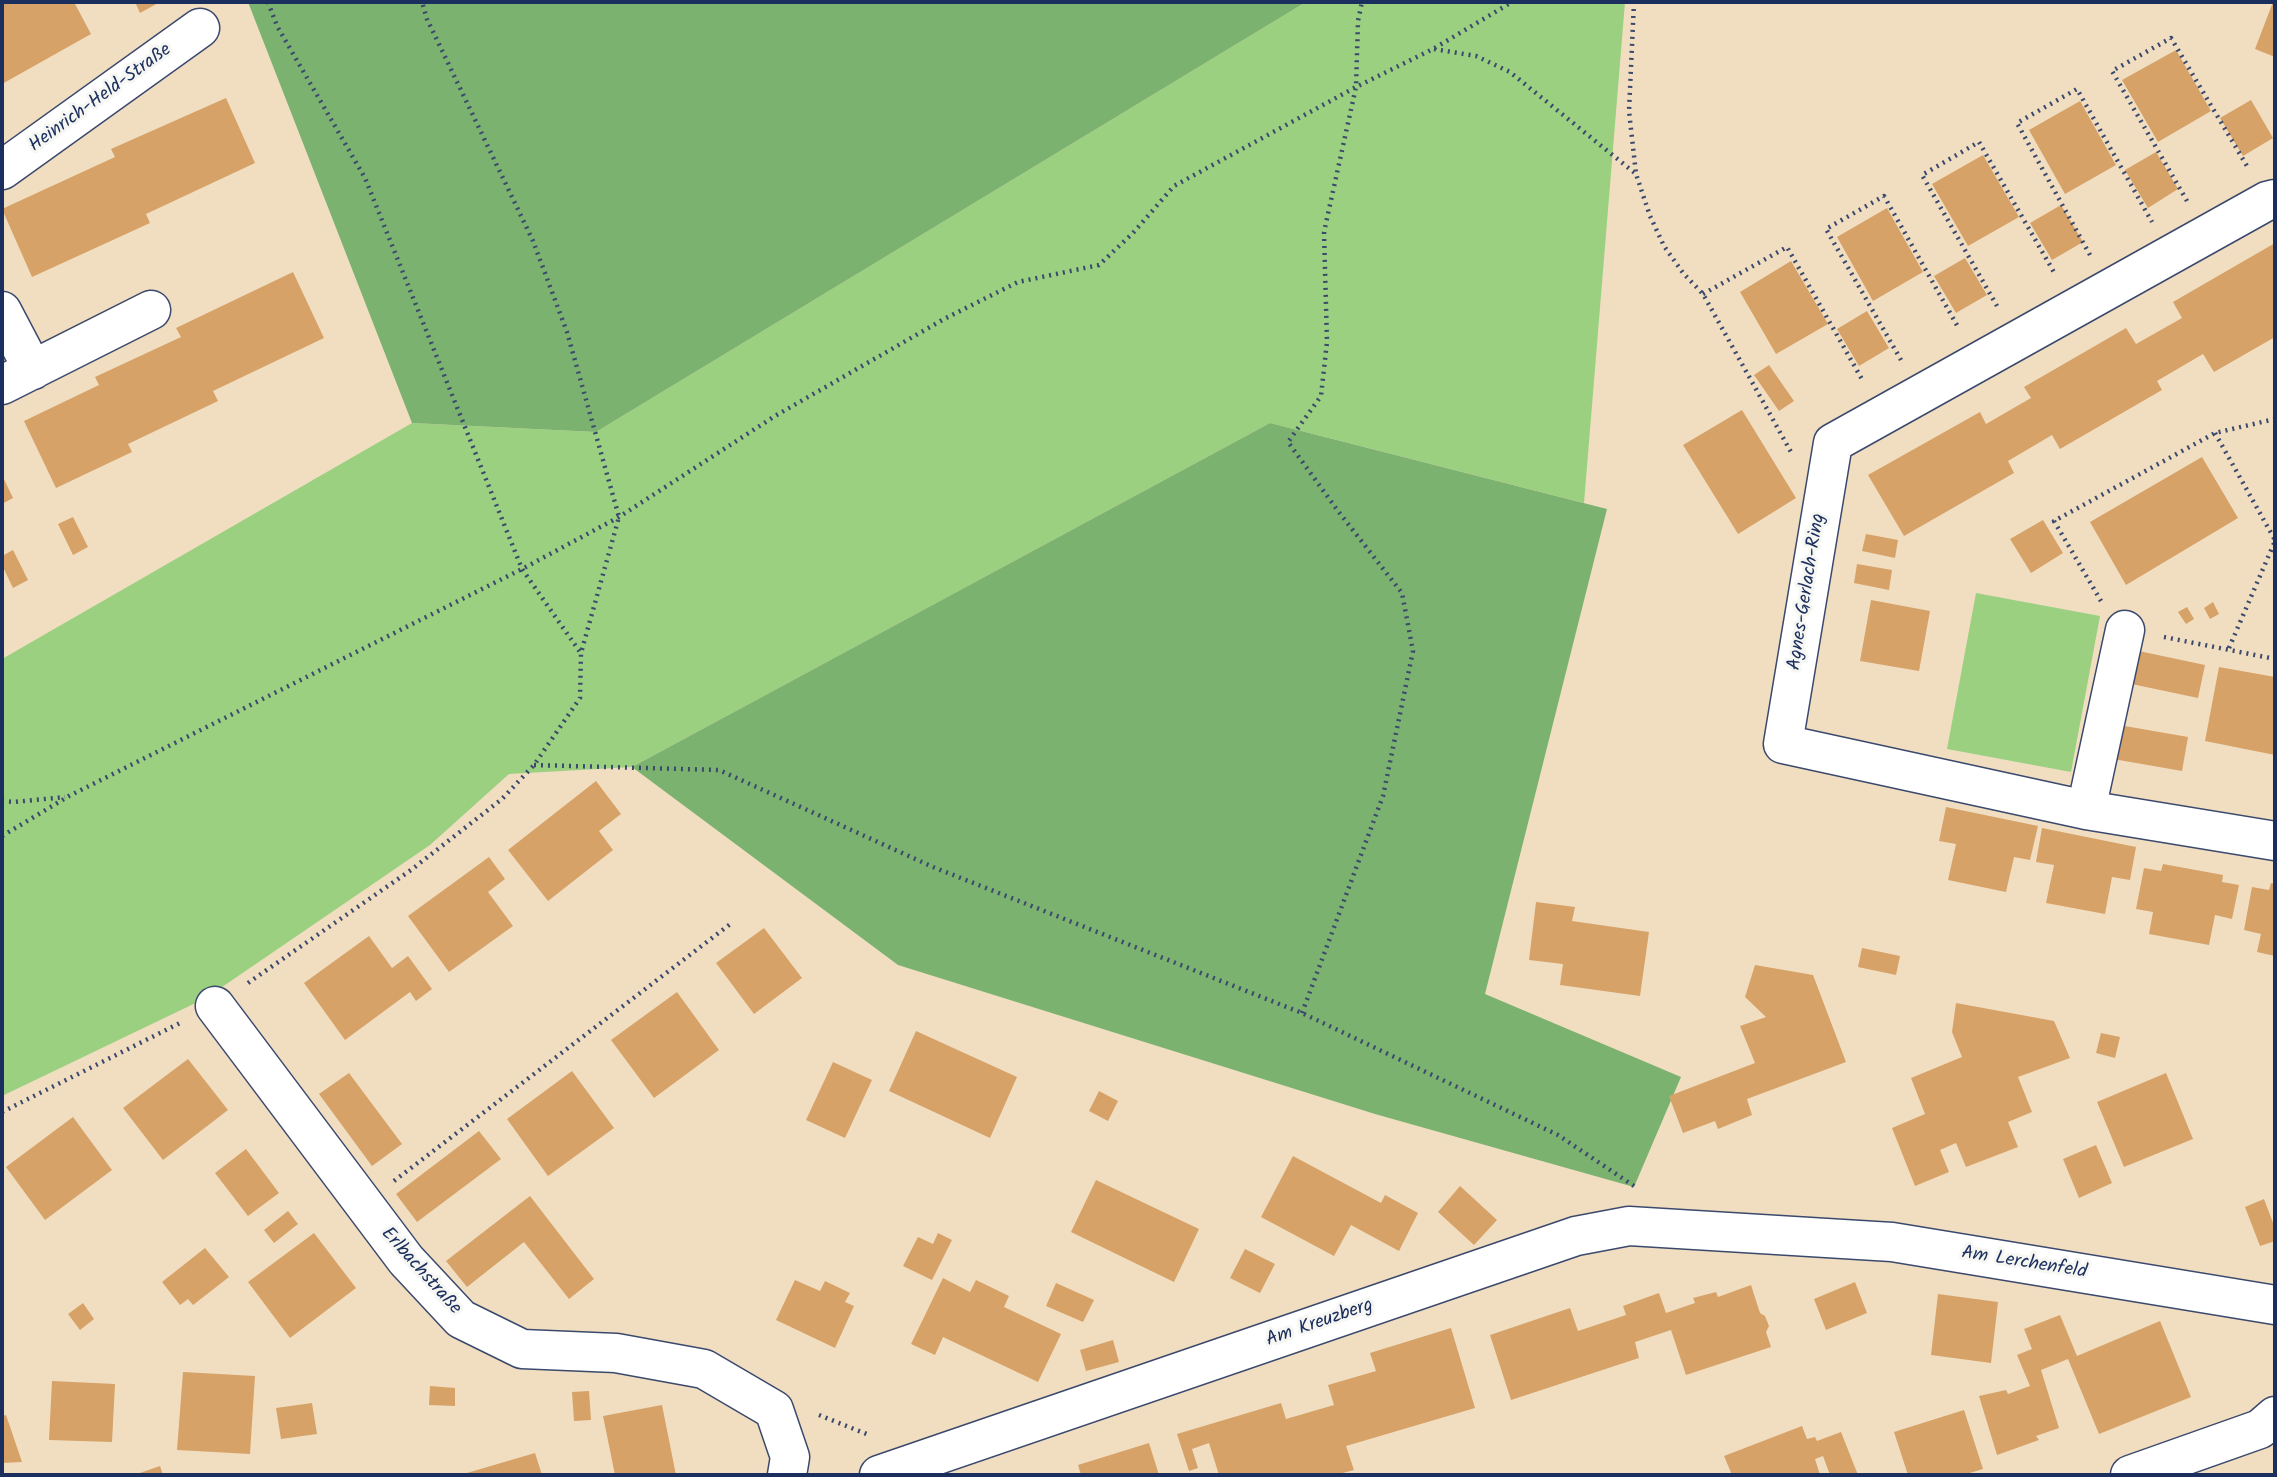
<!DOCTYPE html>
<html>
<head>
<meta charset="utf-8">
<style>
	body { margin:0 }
	#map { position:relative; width:2277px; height:1477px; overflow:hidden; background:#f1dec1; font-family:Kalam,sans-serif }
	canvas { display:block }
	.frame { position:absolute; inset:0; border:4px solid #1b2f5e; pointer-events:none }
</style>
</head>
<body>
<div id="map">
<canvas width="2277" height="1477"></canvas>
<div class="frame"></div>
</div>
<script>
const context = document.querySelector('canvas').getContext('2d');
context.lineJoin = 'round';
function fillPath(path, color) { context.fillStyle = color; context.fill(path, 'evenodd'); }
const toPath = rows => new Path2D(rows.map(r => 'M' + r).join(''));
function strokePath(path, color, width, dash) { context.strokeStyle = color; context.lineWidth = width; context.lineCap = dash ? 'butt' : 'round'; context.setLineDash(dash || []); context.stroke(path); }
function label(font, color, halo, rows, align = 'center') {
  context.font = font + ' Kalam,sans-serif'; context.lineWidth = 6; context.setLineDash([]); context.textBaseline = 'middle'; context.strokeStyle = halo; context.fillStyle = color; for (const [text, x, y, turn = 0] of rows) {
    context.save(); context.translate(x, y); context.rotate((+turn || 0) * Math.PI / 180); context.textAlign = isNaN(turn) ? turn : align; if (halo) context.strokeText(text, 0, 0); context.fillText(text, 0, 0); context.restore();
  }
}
fillPath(toPath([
	[1306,2,1625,2,1584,503,1270,423,632,767,509,774,430,845,206,998,2,1096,2,659,412,423,596,432],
	[1976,593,2100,616,2071,772,1947,749]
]), '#9bd081');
fillPath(toPath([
	[248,2,1306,2,596,432,412,423],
	[1270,423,1607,509,1485,994,1681,1077,1634,1187,1375,1114,898,965,632,767]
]), '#7cb26f');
fillPath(toPath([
	[2,2,74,2,91,34,2,84],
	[135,2,160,2,140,13],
	[2273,2,2275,2,2275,57,2255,49],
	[2176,50,2211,111,2158,142,2122,80],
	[226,98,255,163,146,214,150,223,32,277,2,209,115,157,111,149],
	[2251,100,2273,138,2243,156,2220,118],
	[2080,101,2116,165,2065,194,2029,130],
	[2156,152,2178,189,2148,208,2125,170],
	[1983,155,2019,217,1968,246,1932,184],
	[2061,205,2083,242,2052,260,2030,223],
	[1887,208,1923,272,1873,301,1837,237],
	[2275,243,2275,337,2214,372,2203,354,2157,381,2162,390,2060,449,2052,435,2008,461,2014,473,1904,536,1868,475,1980,412,1986,424,2031,398,2024,387,2126,328,2136,344,2182,318,2173,302],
	[1965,258,1987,295,1956,313,1934,276],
	[1791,261,1828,324,1776,354,1740,292],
	[293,272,324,338,213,391,218,401,128,444,132,452,56,488,24,421,99,385,95,377,181,337,176,328],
	[1867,311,1889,348,1859,366,1837,329],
	[1769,365,1794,401,1779,411,1754,375],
	[1742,410,1796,498,1738,534,1683,445],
	[2202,457,2238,518,2126,585,2090,522],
	[2,475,13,498,2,504],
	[73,517,88,547,73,555,58,524],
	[2043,520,2063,553,2031,573,2010,539],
	[1866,534,1898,540,1895,558,1862,551],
	[13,550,28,580,13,588,2,565,2,556],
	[1857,564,1892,570,1889,590,1854,583],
	[1871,600,1930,611,1919,671,1860,661],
	[2213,602,2219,614,2210,619,2204,608],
	[2187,607,2194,619,2186,624,2178,612],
	[2134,650,2205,665,2198,698,2127,683],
	[2219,667,2275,677,2275,755,2205,741],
	[2119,725,2188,737,2182,771,2113,759],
	[596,781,621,814,599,831,613,850,548,901,508,850],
	[1946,807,2038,826,2030,860,2014,857,2006,892,1948,880,1956,844,1939,841],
	[2042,828,2136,847,2130,880,2112,877,2105,914,2046,903,2054,865,2036,862],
	[489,857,505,879,488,892,513,926,449,972,408,916],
	[2163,864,2223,875,2222,882,2239,885,2232,919,2215,915,2209,945,2149,934,2153,912,2136,909,2144,868,2161,871],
	[2271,883,2275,884,2275,956,2257,952,2261,934,2244,930,2252,887,2269,890],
	[1536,902,1575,907,1572,921,1649,932,1640,996,1560,985,1563,964,1529,960],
	[764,928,802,978,754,1014,716,963],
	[369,936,392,968,408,956,432,989,416,1001,410,992,345,1040,304,983],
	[1862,948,1900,956,1896,975,1858,967],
	[1755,965,1813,975,1846,1062,1747,1099,1752,1115,1718,1129,1715,1121,1683,1133,1669,1096,1755,1063,1740,1026,1766,1017,1745,997],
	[677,992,719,1050,654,1098,611,1040],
	[1956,1003,2054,1021,2070,1058,2018,1077,2032,1112,2008,1122,2018,1147,1966,1167,1956,1143,1940,1150,1949,1172,1915,1186,1892,1128,1925,1114,1911,1078,1962,1057,1952,1032],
	[916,1031,1017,1077,990,1138,889,1091],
	[2101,1033,2120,1037,2115,1058,2096,1053],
	[188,1059,228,1110,163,1160,123,1108],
	[833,1062,872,1080,845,1138,806,1120],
	[572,1071,614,1128,548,1176,507,1119],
	[349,1073,402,1144,372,1166,319,1094],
	[2166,1073,2193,1139,2124,1167,2097,1102],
	[1099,1091,1118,1101,1108,1121,1089,1111],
	[73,1117,112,1170,45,1220,6,1167],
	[479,1131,501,1159,417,1222,396,1194],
	[2096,1145,2112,1183,2079,1198,2063,1159],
	[246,1149,279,1193,248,1216,215,1173],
	[1293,1156,1381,1203,1385,1195,1418,1213,1399,1251,1351,1225,1334,1256,1261,1217],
	[1096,1180,1199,1229,1174,1282,1071,1232],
	[1460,1186,1497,1220,1474,1245,1438,1212],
	[530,1196,594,1279,569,1299,524,1242,467,1287,446,1261],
	[2264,1199,2275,1228,2275,1241,2260,1246,2245,1207],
	[288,1211,298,1224,274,1243,264,1230],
	[314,1233,356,1288,290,1338,248,1282],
	[938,1233,952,1240,932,1280,903,1266,918,1237,933,1244],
	[205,1248,229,1277,193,1305,188,1299,180,1305,162,1282],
	[1245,1249,1275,1264,1260,1293,1230,1278],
	[943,1278,970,1292,976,1280,1009,1296,1004,1307,1061,1334,1038,1382,943,1337,935,1355,911,1344],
	[795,1280,820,1291,825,1281,850,1293,845,1302,854,1306,835,1348,776,1320],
	[1855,1282,1867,1313,1826,1330,1814,1299],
	[1056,1283,1094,1300,1083,1322,1046,1306],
	[1751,1285,1760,1313,1765,1316,1769,1326,1766,1332,1771,1347,1686,1375,1671,1330,1635,1342,1639,1358,1511,1400,1490,1335,1570,1308,1578,1331,1626,1315,1623,1306,1659,1293,1666,1313,1695,1303,1693,1298,1716,1292,1718,1297],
	[1938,1294,1998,1302,1991,1363,1931,1355],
	[83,1303,94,1319,80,1330,68,1314],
	[2060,1315,2077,1356,2160,1321,2191,1397,2099,1434,2068,1359,2041,1370,2059,1428,2036,1436,2039,1440,1997,1455,1979,1396,2006,1390,2008,1394,2030,1386,2017,1355,2032,1349,2024,1329],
	[1451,1328,1475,1408,1346,1446,1354,1470,1335,1475,1219,1475,1209,1443,1192,1449,1198,1468,1189,1471,1177,1434,1281,1403,1286,1419,1334,1405,1328,1385,1376,1371,1370,1353],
	[1113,1340,1119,1362,1086,1371,1080,1350],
	[183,1372,255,1376,250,1454,177,1450],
	[52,1381,115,1384,112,1442,49,1440],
	[430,1386,455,1388,455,1406,429,1405],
	[589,1391,591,1420,574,1421,572,1392],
	[312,1403,317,1434,281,1439,276,1408],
	[662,1405,676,1475,615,1475,603,1416],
	[1964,1410,1983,1469,1963,1475,1908,1475,1894,1432],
	[6,1415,22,1462,2,1463,2,1416],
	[1802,1426,1807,1439,1815,1437,1817,1441,1841,1432,1858,1475,1830,1475,1823,1456,1815,1459,1820,1475,1732,1475,1724,1456],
	[1149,1443,1159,1475,1081,1475,1078,1465],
	[535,1453,542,1475,460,1475],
	[160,1466,163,1475,134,1475]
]), '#d6a268');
const minor = toPath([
	[2,170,200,28],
	[2275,199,2267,201,1833,443,1783,744,2086,810,2275,841],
	[2,311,33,370],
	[2,385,151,310],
	[2086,810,2125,630],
	[215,1006,406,1260,461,1319,522,1349,616,1353,704,1369,774,1410,790,1457,787,1475],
	[879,1475,1576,1236,1629,1226,1892,1242,2275,1305],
	[2130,1475,2260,1429,2275,1416]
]);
strokePath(minor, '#3b496d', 41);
strokePath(toPath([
	[268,2,277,26,365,178,522,569,580,652],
	[1634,2,1629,111,1636,174,1650,216,1664,246,1683,273,1703,294,1791,452],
	[1434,49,1476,56,1510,72,1636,174],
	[2187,201,2112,71,2171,38,2247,166],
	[2090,255,2017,123,2077,89,2152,222],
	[1703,294,1787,247,1863,381],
	[1997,306,1922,175,1979,142,2055,274],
	[1901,360,1826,229,1884,196,1958,327],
	[2215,433,2275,540],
	[2101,601,2054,521,2215,433,2275,419],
	[2164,637,2275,659],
	[2229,648,2275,541],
	[534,765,719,770,933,867,1302,1013,1558,1135,1634,1186],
	[2,801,14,802,65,797],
	[2,836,69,796,522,569,619,517,775,416,944,319,1018,282,1099,265,1133,233,1174,186,1356,87,1358,21,1362,2],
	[248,983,411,870,502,799,534,765,580,698,581,653,619,517,567,332,533,241,427,19,422,2],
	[1302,1013,1383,796,1413,651,1402,593,1338,511,1288,442,1321,396,1327,342,1324,232,1356,87,1433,49,1512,2],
	[2,1112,180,1023],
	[394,1181,733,922],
	[819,1415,869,1435]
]), '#3b496d', 4.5, [2, 5]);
strokePath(minor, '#fff', 38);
label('19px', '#1b2f5e', '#f6f6f2', [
	["Heinrich-Held-Straße",101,99,-36],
	["Agnes-Gerlach-Ring",1808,592,-81],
	["Am Lerchenfeld",2024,1264,9],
	["Erlbachstraße",420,1272,48],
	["Am Kreuzberg",1320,1324,-19]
]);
</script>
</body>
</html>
